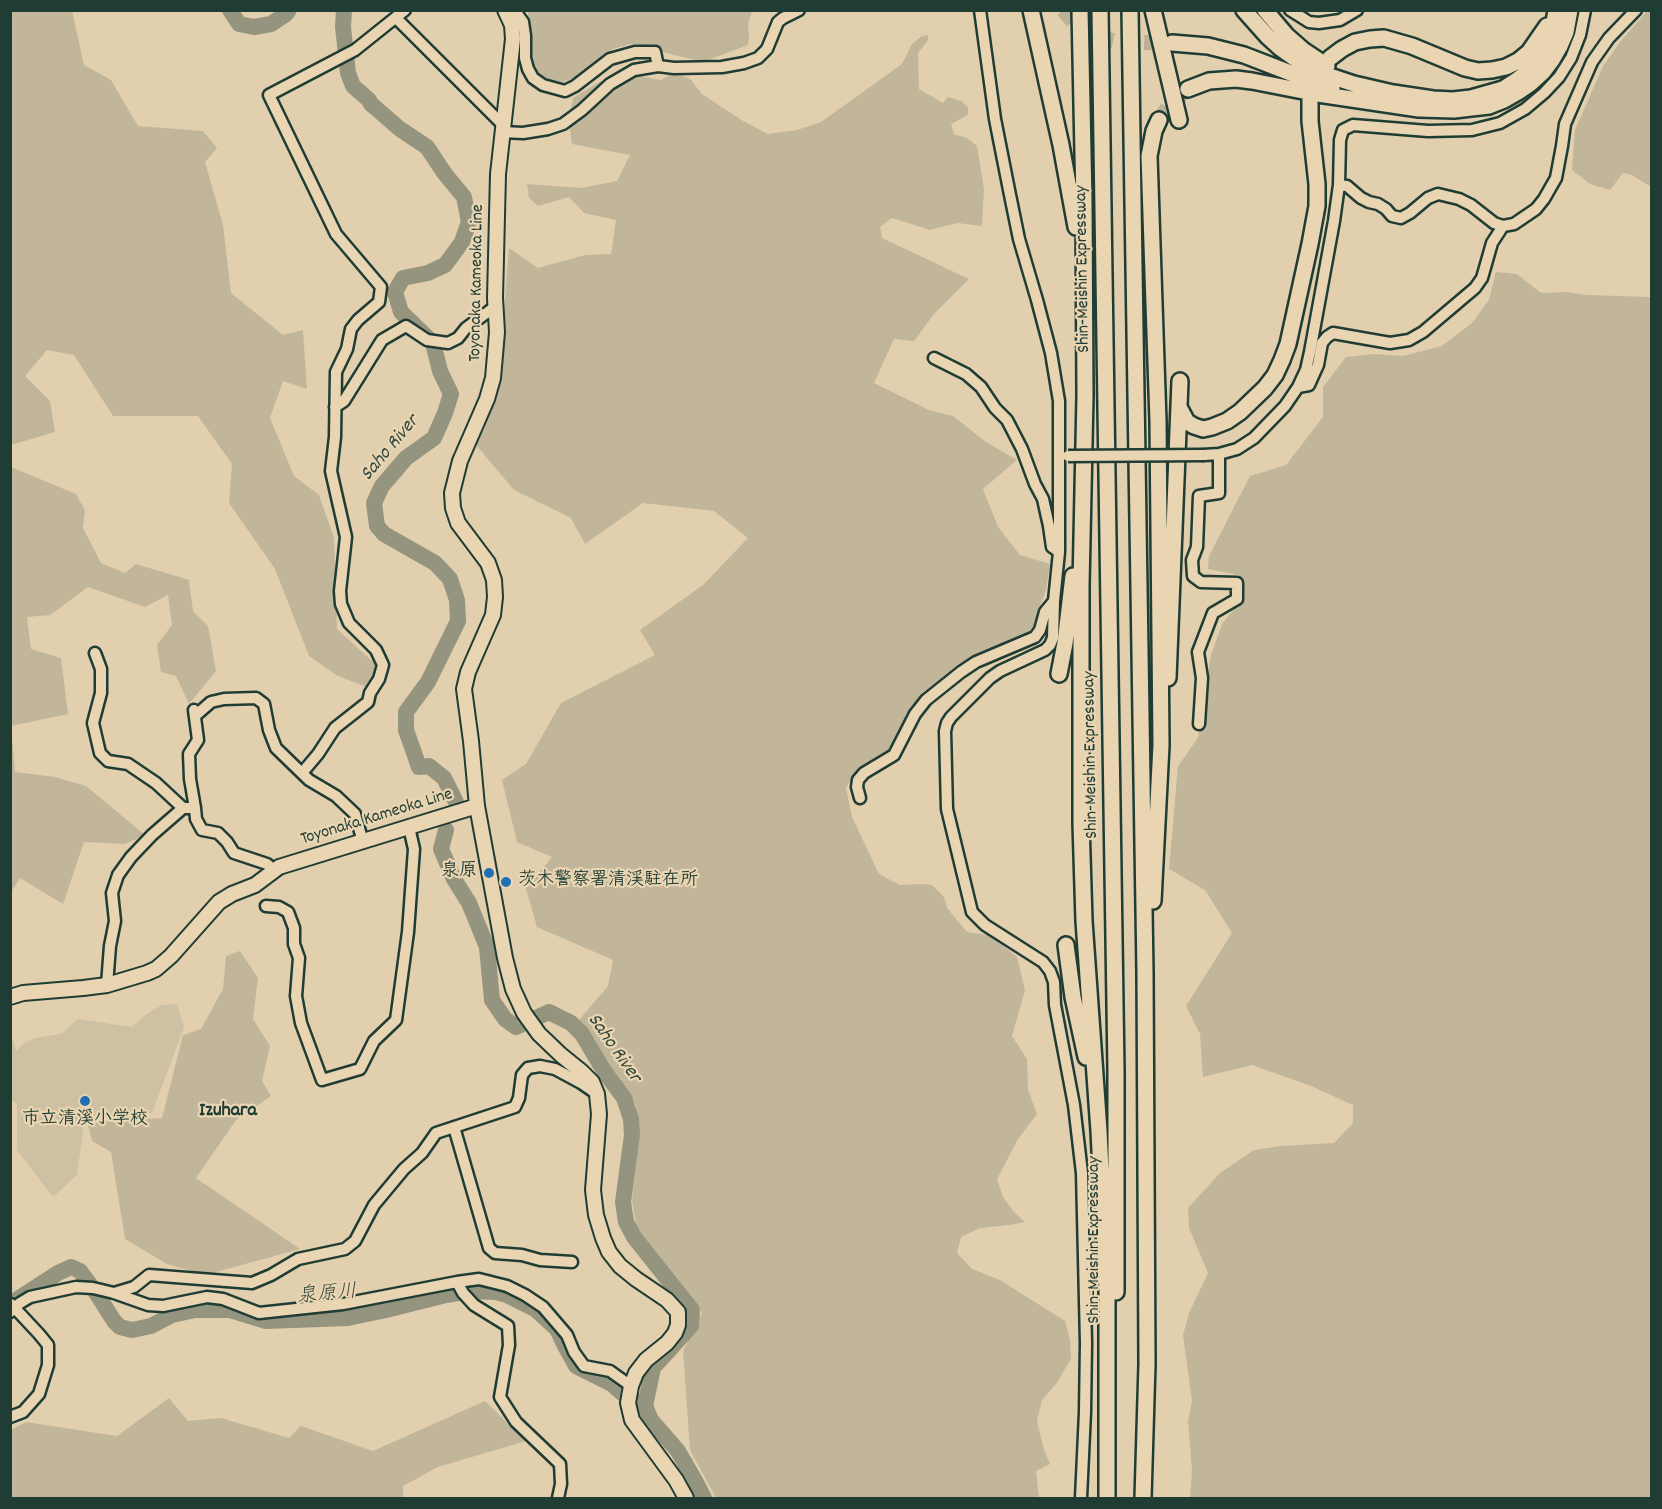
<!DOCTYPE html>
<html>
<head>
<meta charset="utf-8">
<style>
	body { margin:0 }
	#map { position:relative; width:1662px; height:1509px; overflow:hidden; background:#e2cfae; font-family:Dekko,sans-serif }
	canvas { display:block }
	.frame { position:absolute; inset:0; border:12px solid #1f3d34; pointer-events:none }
</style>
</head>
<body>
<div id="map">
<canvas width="1662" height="1509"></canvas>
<div class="frame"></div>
</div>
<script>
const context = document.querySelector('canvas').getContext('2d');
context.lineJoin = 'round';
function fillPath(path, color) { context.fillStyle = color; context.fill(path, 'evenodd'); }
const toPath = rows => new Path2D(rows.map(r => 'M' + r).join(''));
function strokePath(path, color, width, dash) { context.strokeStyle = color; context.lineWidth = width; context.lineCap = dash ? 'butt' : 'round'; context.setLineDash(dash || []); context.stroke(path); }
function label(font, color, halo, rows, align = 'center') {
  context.font = font + ' Dekko,"Klee One",sans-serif'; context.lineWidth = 4.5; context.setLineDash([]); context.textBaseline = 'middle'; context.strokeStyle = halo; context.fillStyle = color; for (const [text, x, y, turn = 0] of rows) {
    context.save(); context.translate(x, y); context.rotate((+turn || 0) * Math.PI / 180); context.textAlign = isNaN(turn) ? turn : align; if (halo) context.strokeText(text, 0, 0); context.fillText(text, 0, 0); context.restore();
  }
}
fillPath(toPath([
	[177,1004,184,1027,152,1113,85,1116,77,1175,53,1197,17,1150,17,1104,11,1099,11,1035,16,1051,23,1044,35,1038,61,1034,78,1019,131,1027,148,1013,162,1005]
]), '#cec0a2');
fillPath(toPath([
	[10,11,72,11,84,65,111,80,138,126,203,131,217,148,205,162,223,225,231,293,283,335,303,330,307,389,283,381,270,418,294,476,319,495,334,538,337,629,383,671,369,688,338,676,309,656,275,569,229,503,232,464,198,416,113,416,74,355,47,350,25,376,50,401,55,432,11,445],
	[528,11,752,11,748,24,749,37,748,45,703,62,630,44,613,49,576,77,563,82,550,80,539,74,532,62],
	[1647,11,1652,11,1651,186,1646,184,1632,175,1623,173,1610,190,1590,184,1572,170,1575,130,1603,66,1620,42],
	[928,35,928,40,918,53,919,89,943,103,948,97,961,101,968,107,968,115,951,124,954,134,967,138,977,146,984,189,982,226,957,223,930,230,892,218,880,227,882,238,969,279,934,314,914,341,894,339,874,383,929,410,953,416,986,442,1017,460,983,489,998,527,1020,555,1050,564,1046,590,1040,606,1034,628,1018,638,972,658,926,691,913,708,885,755,856,771,846,788,852,817,879,874,900,885,921,884,932,885,944,897,947,908,967,932,990,935,1017,957,1025,990,1012,1036,1027,1059,1028,1090,1037,1114,1018,1139,997,1179,1003,1197,1014,1212,1025,1222,1010,1225,980,1228,961,1237,957,1253,972,1269,1000,1280,1065,1321,1070,1340,1071,1359,1056,1384,1042,1400,1037,1421,1044,1450,1050,1464,1036,1471,1039,1498,716,1498,690,1450,683,1351,702,1313,637,1230,632,1200,639,1138,636,1106,579,1020,608,986,613,960,537,927,526,889,552,857,517,842,502,780,526,764,561,703,655,655,640,630,703,585,748,538,714,511,643,503,585,544,571,518,514,490,476,445,499,379,509,248,538,268,585,255,611,254,616,220,584,213,569,197,538,206,529,198,527,184,581,188,617,181,630,155,572,144,569,123,573,98,616,72,661,80,675,72,691,80,702,94,743,121,768,134,797,130,821,122,902,64,912,44,922,36],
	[1496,272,1517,274,1541,293,1564,292,1587,295,1651,297,1651,1498,1190,1498,1192,1470,1188,1422,1192,1401,1183,1335,1189,1313,1208,1273,1189,1228,1188,1208,1220,1173,1254,1150,1281,1146,1334,1143,1353,1123,1353,1105,1311,1086,1252,1065,1203,1077,1200,1034,1186,1006,1232,933,1205,890,1169,869,1178,766,1198,738,1211,655,1222,624,1243,598,1239,575,1208,569,1209,556,1250,476,1286,465,1323,417,1323,387,1346,357,1374,354,1403,356,1442,346,1472,323,1489,300],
	[11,467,76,494,85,510,83,528,101,563,125,573,136,564,189,580,193,611,208,626,216,671,189,704,176,676,161,672,157,645,172,625,168,595,145,607,88,587,50,615,27,617,31,649,61,658,68,714,11,726,15,772,55,777,86,786,145,835,125,844,84,842,63,904,20,878,11,892],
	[240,951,258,978,253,1019,270,1046,262,1081,271,1096,236,1120,196,1178,300,1249,205,1275,167,1264,125,1239,111,1152,92,1141,87,1122,162,1118,183,1035,201,1029,223,989,226,956],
	[169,1398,188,1421,221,1418,289,1438,301,1426,373,1451,485,1401,526,1441,438,1467,403,1486,403,1498,11,1498,11,1430,26,1422,117,1436]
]), '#c2b69a');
strokePath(toPath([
	[230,10,239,24,254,27,271,24,286,14,289,10],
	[344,10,343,27,348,73,353,86,369,100,371,104,400,129,427,147,445,174,464,197,469,222,462,242,445,265,428,273,403,278,395,292,401,312,433,343,440,371,451,394,445,413,434,438,406,458,382,486,374,503,377,526,384,534,435,563,450,579,457,600,458,621,428,682,406,712,406,730,419,767,429,766,444,778,456,802],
	[446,830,441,849,454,879,469,903,487,947,492,1000,505,1019,516,1027,549,1012,571,1023,582,1034,604,1071,624,1098,631,1119,632,1135,623,1202,626,1222,634,1237,692,1310,691,1326,653,1368,645,1406,651,1420,678,1451,698,1486,704,1498],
	[10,1304,58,1273,71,1267,80,1271,97,1294,114,1321,120,1327,132,1330,151,1326,172,1315,195,1310,230,1310,266,1321,348,1318,386,1310,446,1295,470,1291,496,1292,507,1295,535,1309,557,1329,565,1346,576,1366,612,1384,622,1393,642,1405]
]), '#95947e', 16);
strokePath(toPath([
	[1063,10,1076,25,1085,32,1096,37,1120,42,1172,43],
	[1159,120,1170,104,1183,93]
]), '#bbb296', 15, [15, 8]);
const minor = toPath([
	[980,10,995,119,1009,190,1019,239,1037,300,1051,353,1059,401,1059,552,1054,601,1053,638,1050,645,1045,650,1000,671,990,678,951,717,947,723,945,731,947,809,972,912,985,925,1043,962,1050,971,1054,982,1055,1005,1074,1105,1082,1173,1086,1343,1085,1412,1081,1498],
	[1290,10,1309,22,1319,23,1340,20,1357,10],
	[507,12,518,15,523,22,525,36,525,58,528,69,533,78,543,85,565,91,575,86,610,59,635,52,655,52,658,66],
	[396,18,503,125],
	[502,132,523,133,548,129,563,124,582,110,610,84,634,70,658,66,674,68,722,67,744,63,758,58,767,49,778,22,783,18,799,10],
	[1339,185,1347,186,1361,198,1369,202,1378,204,1386,209,1392,216,1401,218,1410,213,1428,198,1438,194,1459,199,1471,205,1494,223,1503,226,1514,224,1536,209,1544,199,1556,178,1562,146,1565,124,1592,62,1609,38,1636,10],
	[934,358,966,374,981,387,995,408,1007,420,1022,449,1035,484,1043,499,1049,526,1052,547,1059,552],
	[1298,387,1309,385,1318,365,1322,343,1327,337,1333,333,1390,343,1409,340,1423,332,1475,288,1482,278,1492,243,1503,226],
	[335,407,344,401,382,340,406,326,427,340,448,343,458,338,466,328,496,306],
	[1204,455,1219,454,1237,449,1254,438,1285,406,1298,387,1306,370,1310,352,1334,221,1339,185,1340,140,1343,130,1353,125,1428,131,1472,130,1500,123,1525,109,1544,93,1559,77,1571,58,1580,35,1585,10],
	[95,653,101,669,101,693,93,723,100,753,108,761,128,764,156,783,183,808,195,808,196,819,202,830,218,833,227,842,234,853,267,864,275,871],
	[194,710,198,740,189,754,190,779,195,808],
	[195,716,211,702,224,699,256,698,264,704,269,730,276,748,309,780,336,796,355,814,363,842],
	[1199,724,1202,678,1198,652,1213,613,1237,599,1237,583,1201,582,1193,576,1192,560,1197,547,1199,496,1219,493,1219,454],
	[302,773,318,754,335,728,368,702,370,693,379,679,383,665,376,650,349,623,341,604,340,591,346,537,331,471,335,437,336,372,347,349,351,329,358,320,379,302,381,287,336,234,269,95,355,50,405,10],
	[860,798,857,787,858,780,864,773,894,755,915,714,926,700,961,672,976,662,1035,637,1040,630,1045,612,1054,601],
	[266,906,279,907,288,912,294,928,294,944,299,958,296,996,301,1023,322,1080,360,1069,374,1041,396,1020,408,932,414,849,409,827],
	[107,985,110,946,115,921,112,893,118,875,131,857,152,835,183,808],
	[454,1127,489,1248,495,1253,522,1255,540,1260,572,1262],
	[457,1282,479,1279,507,1286,525,1295,543,1307,567,1335,574,1352,584,1366,610,1371,631,1386],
	[114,1293,134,1287,149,1275,252,1283,271,1275,298,1259,345,1249,355,1241,374,1205,404,1169,422,1153,436,1133,515,1107,519,1098,522,1075,528,1068,540,1066,555,1069,581,1083,597,1094],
	[10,1312,20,1303,30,1297,76,1287,93,1288,114,1293,148,1305,163,1306,207,1297,223,1299,259,1313,343,1304,457,1282,463,1293,474,1305,508,1326,509,1345,500,1397,516,1422,560,1464,561,1484,558,1498],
	[10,1417,23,1412,39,1394,48,1365,48,1345,39,1334,11,1304]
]);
const major = toPath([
	[505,10,512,25,513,39,498,174,495,298,497,332,493,378,487,399,460,461,452,493,453,508,458,523,488,563,494,580,495,597,493,615,468,672,464,689,471,741,477,806,505,958,513,989,524,1013,539,1034,561,1055,582,1072,592,1082,597,1094,599,1114,593,1190,596,1215,603,1238,609,1252,620,1266,636,1279,667,1300,678,1312,678,1325,675,1333,667,1343,646,1360,636,1373,631,1386,628,1403,632,1420,676,1480,686,1498],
	[10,997,23,993,83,988,107,985,147,973,156,969,171,956,219,902,232,894,255,885,279,867,477,806]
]);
const highway = toPath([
	[1031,10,1061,145,1076,227],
	[1080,10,1084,201,1085,396,1081,585,1081,823,1084,921,1099,1131,1107,1290,1107,1498],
	[1100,10,1116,1071,1116,1292],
	[1130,10,1145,972,1147,1364,1143,1498],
	[1153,10,1179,120],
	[1244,10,1268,37,1280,48,1294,58,1324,74,1354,84,1393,93,1433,99,1453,100,1471,98,1503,89,1517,80,1530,70,1546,47,1552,35,1556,10],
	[1265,10,1287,36,1303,50,1327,66],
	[1172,43,1208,46,1244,55,1332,89],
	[1330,58,1342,49,1355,42,1370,39,1384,38,1412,46,1465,68,1478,71,1492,70,1506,67,1518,61,1529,52,1547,26],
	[1188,89,1209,81,1236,79,1252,81,1318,94,1419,109,1454,110,1489,106,1504,100,1518,92,1531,83,1543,72,1552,60,1560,46,1566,32,1570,10],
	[1179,407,1187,422,1194,426,1203,429,1212,427,1227,421,1240,412,1265,388,1275,375,1282,360,1288,344,1310,244,1317,206,1317,184,1310,121,1310,99],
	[1059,674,1065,643,1073,576],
	[1168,678,1180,381],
	[1153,901,1161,745,1158,421,1149,156,1154,131,1159,120],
	[1066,945,1073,997,1086,1057]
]);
strokePath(minor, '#1f3d34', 15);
strokePath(major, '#1f3d34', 18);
strokePath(highway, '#1f3d34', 20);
strokePath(minor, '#ead5b3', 10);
strokePath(major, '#ead5b3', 14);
strokePath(highway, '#ead5b3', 15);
const minorBridge = toPath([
	[1068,456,1204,455]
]);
strokePath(minorBridge, '#1f3d34', 15, []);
strokePath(minorBridge, '#ead5b3', 10);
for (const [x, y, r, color] of [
	[489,873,6,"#1f6fb2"],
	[506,882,6,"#1f6fb2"],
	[85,1101,6,"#1f6fb2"]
]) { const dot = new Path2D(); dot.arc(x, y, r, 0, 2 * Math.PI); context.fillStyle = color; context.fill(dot); strokePath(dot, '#ead5b3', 2); }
label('18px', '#1f3d34', '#ead5b3', [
	["Shin-Meishin Expressway",1084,269,-91],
	["Toyonaka Kameoka Line",478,283,-89],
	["Shin-Meishin Expressway",1092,755,-91],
	["Toyonaka Kameoka Line",377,818,-17],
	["Shin-Meishin Expressway",1096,1240,-90]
]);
label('bold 18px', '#1f3d34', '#ead5b3', [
	["泉原",477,873],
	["茨木警察署清渓駐在所",518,882,"left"],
	["市立清溪小学校",85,1121,"center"]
], 'right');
label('italic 20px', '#314a3f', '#ead5b3', [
	["Saho River",391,449,-50],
	["Saho River",613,1049,55],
	["泉原川",327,1296,-5]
]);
label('bold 20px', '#1f3d34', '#ead5b3', [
	["Izuhara",228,1112]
]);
</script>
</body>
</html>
